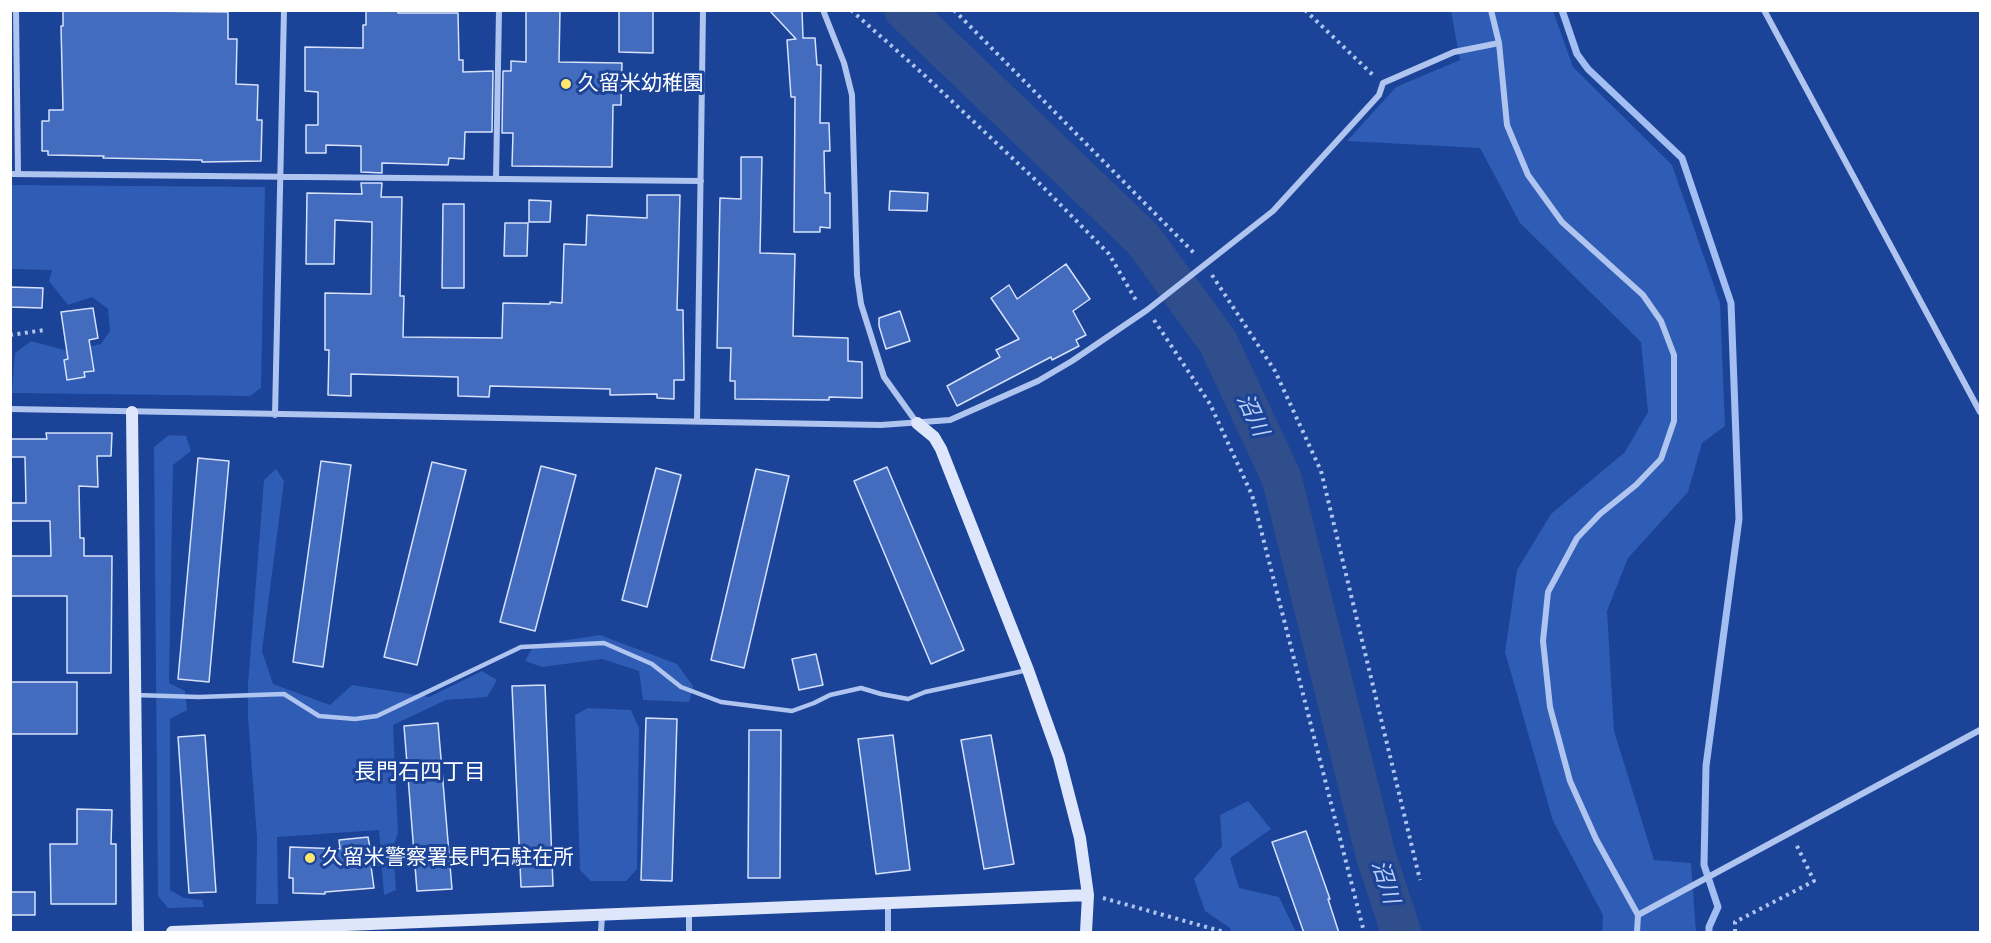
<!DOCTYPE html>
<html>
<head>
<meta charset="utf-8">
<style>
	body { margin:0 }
	#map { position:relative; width:1991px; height:943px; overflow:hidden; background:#1b4397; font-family:Cabin,sans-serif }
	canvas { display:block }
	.frame { position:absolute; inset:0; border:12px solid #fff; pointer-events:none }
</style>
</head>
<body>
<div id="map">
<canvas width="1991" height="943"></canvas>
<div class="frame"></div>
</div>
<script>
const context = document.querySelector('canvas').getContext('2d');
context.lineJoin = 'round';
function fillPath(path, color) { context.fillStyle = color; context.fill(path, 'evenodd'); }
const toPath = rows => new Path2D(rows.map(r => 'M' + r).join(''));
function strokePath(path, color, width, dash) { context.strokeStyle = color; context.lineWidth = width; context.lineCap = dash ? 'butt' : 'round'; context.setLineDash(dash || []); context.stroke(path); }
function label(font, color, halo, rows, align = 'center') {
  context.font = font + ' Cabin,"Noto Sans JP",sans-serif'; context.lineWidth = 6; context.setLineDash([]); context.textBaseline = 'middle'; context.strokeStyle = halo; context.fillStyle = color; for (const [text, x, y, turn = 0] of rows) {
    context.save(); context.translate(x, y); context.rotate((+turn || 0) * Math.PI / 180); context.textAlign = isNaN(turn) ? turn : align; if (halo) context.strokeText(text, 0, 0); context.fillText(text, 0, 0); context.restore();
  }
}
fillPath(toPath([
	[1451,11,1553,11,1573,67,1672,165,1720,303,1725,426,1702,443,1688,492,1628,558,1607,611,1614,731,1654,860,1691,863,1696,932,1602,932,1603,915,1553,821,1505,652,1517,570,1551,514,1625,452,1648,412,1641,342,1520,223,1480,148,1347,141,1396,87,1460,60],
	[11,185,265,187,261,388,250,396,12,393,15,353,31,341,68,351,101,344,110,331,108,309,92,297,68,305,49,281,52,270,11,269],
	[169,435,186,436,191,451,173,465,169,683,185,691,187,710,170,719,170,890,184,898,202,900,204,907,168,908,158,896,154,447],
	[276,469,284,481,262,651,273,684,330,705,352,685,429,697,482,671,497,680,487,697,446,700,393,725,398,833,393,847,396,890,384,895,379,830,277,837,278,904,256,904,257,838,248,717,248,684,264,480],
	[600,635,677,664,693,686,689,702,643,700,639,671,602,659,542,667,525,661,534,645],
	[588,708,631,710,639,728,637,869,626,881,591,881,580,870,575,715],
	[1248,801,1271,829,1230,858,1239,888,1279,897,1296,932,1231,932,1230,928,1205,911,1194,879,1222,846,1220,815]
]), '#2f5cb4');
strokePath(toPath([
	[1562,10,1577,54,1588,69,1682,158,1731,303,1739,519,1706,766,1704,865,1718,907,1709,927,1709,932]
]), '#a2bef2', 7);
strokePath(toPath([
	[904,10,1143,239,1218,342,1282,479,1375,853,1401,932]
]), '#304d8c', 40);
const building = toPath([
	[63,10,228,12,228,39,237,39,236,84,258,85,257,120,262,120,261,161,202,162,202,160,103,158,104,156,48,155,48,151,42,151,42,121,49,121,49,110,63,110,61,26,63,26,63,10],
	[366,10,398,10,398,13,458,13,459,60,463,60,463,72,493,71,492,132,465,132,464,159,449,158,448,165,382,163,382,173,361,172,361,146,326,145,326,153,306,153,306,125,318,125,318,92,305,91,305,47,363,48,363,25,366,25,366,10],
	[526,10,560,10,559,62,622,63,621,105,613,105,612,167,512,166,513,133,502,133,503,71,511,71,511,61,526,62,526,10],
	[619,10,653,10,653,53,619,52,619,10],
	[769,10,802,10,803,38,815,38,817,65,821,65,820,123,829,123,830,151,824,151,825,193,830,193,830,228,820,227,820,232,794,232,795,97,791,97,787,40,796,39,769,10],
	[741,157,762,157,760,253,795,254,793,336,848,338,848,361,862,362,862,398,829,397,829,400,735,399,735,381,730,381,731,348,717,348,720,198,741,199,741,157],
	[361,183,382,183,381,197,402,197,400,296,404,296,403,337,502,338,503,303,550,304,550,302,562,303,564,244,586,245,587,215,647,218,647,195,680,195,677,310,683,310,684,380,674,380,674,399,657,398,657,394,610,395,610,389,490,386,489,397,458,396,458,377,351,374,351,396,328,395,329,350,325,350,325,293,371,294,372,222,335,220,334,264,306,264,307,193,362,194,361,183],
	[890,191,928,193,927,211,889,210,890,191],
	[529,200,551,201,550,222,529,222,529,200],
	[443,204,464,204,464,288,442,288,443,204],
	[505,223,528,223,527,256,504,256,505,223],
	[1066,264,1090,299,1073,311,1086,335,1076,340,1079,346,1052,360,1051,357,957,406,947,386,1000,357,996,350,1019,339,991,298,1009,285,1017,299,1066,264],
	[10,287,43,288,42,308,10,307,10,287],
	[93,308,98,338,89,340,94,371,84,372,85,377,67,380,64,360,68,359,61,312,93,308],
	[900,311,910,341,886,349,879,326,879,318,900,311],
	[46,433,112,433,111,456,97,456,98,487,79,486,80,538,84,538,84,556,112,556,111,673,67,673,67,596,10,596,10,556,51,556,50,521,10,521,10,503,26,503,25,457,10,457,10,439,47,439,46,433],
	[198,458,229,461,209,682,178,679,198,458],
	[321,461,351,465,323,667,293,662,321,461],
	[432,462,466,470,417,665,384,657,432,462],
	[541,466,576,475,535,631,500,622,541,466],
	[887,467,964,650,931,664,854,481,887,467],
	[656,468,681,475,647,607,622,600,656,468],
	[756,469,789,476,744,668,711,660,756,469],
	[816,654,823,685,799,690,792,659,816,654],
	[10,682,77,682,77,734,10,734,10,682],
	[545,685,553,886,521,887,512,686,545,685],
	[646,718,677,719,672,881,641,880,646,718],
	[438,723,452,889,417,891,404,726,438,723],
	[749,730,781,730,780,878,748,878,749,730],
	[205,735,216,892,189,893,178,737,205,735],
	[893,735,910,870,876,874,858,739,893,735],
	[991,735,1014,864,984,869,961,740,991,735],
	[77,809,112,810,111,844,116,844,116,904,51,904,50,844,77,844,77,809],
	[1306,831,1330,899,1328,899,1339,933,1304,933,1272,842,1306,831],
	[368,837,370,848,376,848,378,865,371,866,374,888,325,892,325,894,293,893,293,878,289,878,290,847,340,849,339,840,368,837],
	[10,892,35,892,35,915,10,915,10,892]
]);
fillPath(building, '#446cbe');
strokePath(building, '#d6e2fb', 1.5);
strokePath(toPath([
	[851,10,922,73,1043,187,1109,254,1137,302],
	[954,10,1196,255],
	[1305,10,1374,76],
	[1212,275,1275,371,1321,471,1420,880],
	[1154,320,1210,404,1252,495,1364,932],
	[10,335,45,330],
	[1103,898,1224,932],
	[1735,932,1735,922,1814,881,1796,844]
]), '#afc5f0', 4, [3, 4.5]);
strokePath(toPath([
	[135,695,199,697,284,694,319,716,355,719,377,716,521,647,604,643,652,664,681,687,721,702,792,711,814,703,830,695,861,688,881,694,908,699,925,692,1028,670]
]), '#afc5f0', 4.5);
strokePath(toPath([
	[16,10,18,174],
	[823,10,844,63,852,95,857,275,861,304,884,377,917,423],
	[1491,10,1499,43,1507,125,1528,175,1562,222,1643,295,1661,321,1674,355,1674,421,1661,459,1636,485,1600,514,1577,538,1548,592,1543,641,1550,707,1570,781,1596,839,1638,915,1637,932],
	[1764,10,1980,412],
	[10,174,701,181],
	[496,179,499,10],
	[10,409,881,425,950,420,1038,381,1072,361,1147,310,1273,211,1379,95,1383,83,1454,52,1499,43],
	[275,415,284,10],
	[697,421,703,10],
	[689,911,689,932],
	[1638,915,1980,730],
	[601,932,602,915],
	[888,932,888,903]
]), '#afc5f0', 6);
strokePath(toPath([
	[132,412,138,932],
	[917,423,934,437,941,449,1028,670,1059,757,1080,838,1088,895,1086,932],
	[172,932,1088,895]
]), '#dde6fb', 12);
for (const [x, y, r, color] of [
	[566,84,6,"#ffe66e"],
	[310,858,6,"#ffe66e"]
]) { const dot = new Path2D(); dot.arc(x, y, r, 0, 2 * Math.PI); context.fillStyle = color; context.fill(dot); strokePath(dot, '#1b4397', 2); }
label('21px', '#fff', '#1b4397', [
	["久留米幼稚園",578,84],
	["久留米警察署長門石駐在所",322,858]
], 'left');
label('italic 22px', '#bbcff7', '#1b4397', [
	["沼川",1252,415,65],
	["沼川",1385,882,72]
]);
label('22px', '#fff', '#1b4397', [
	["長門石四丁目",420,773]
]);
</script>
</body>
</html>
